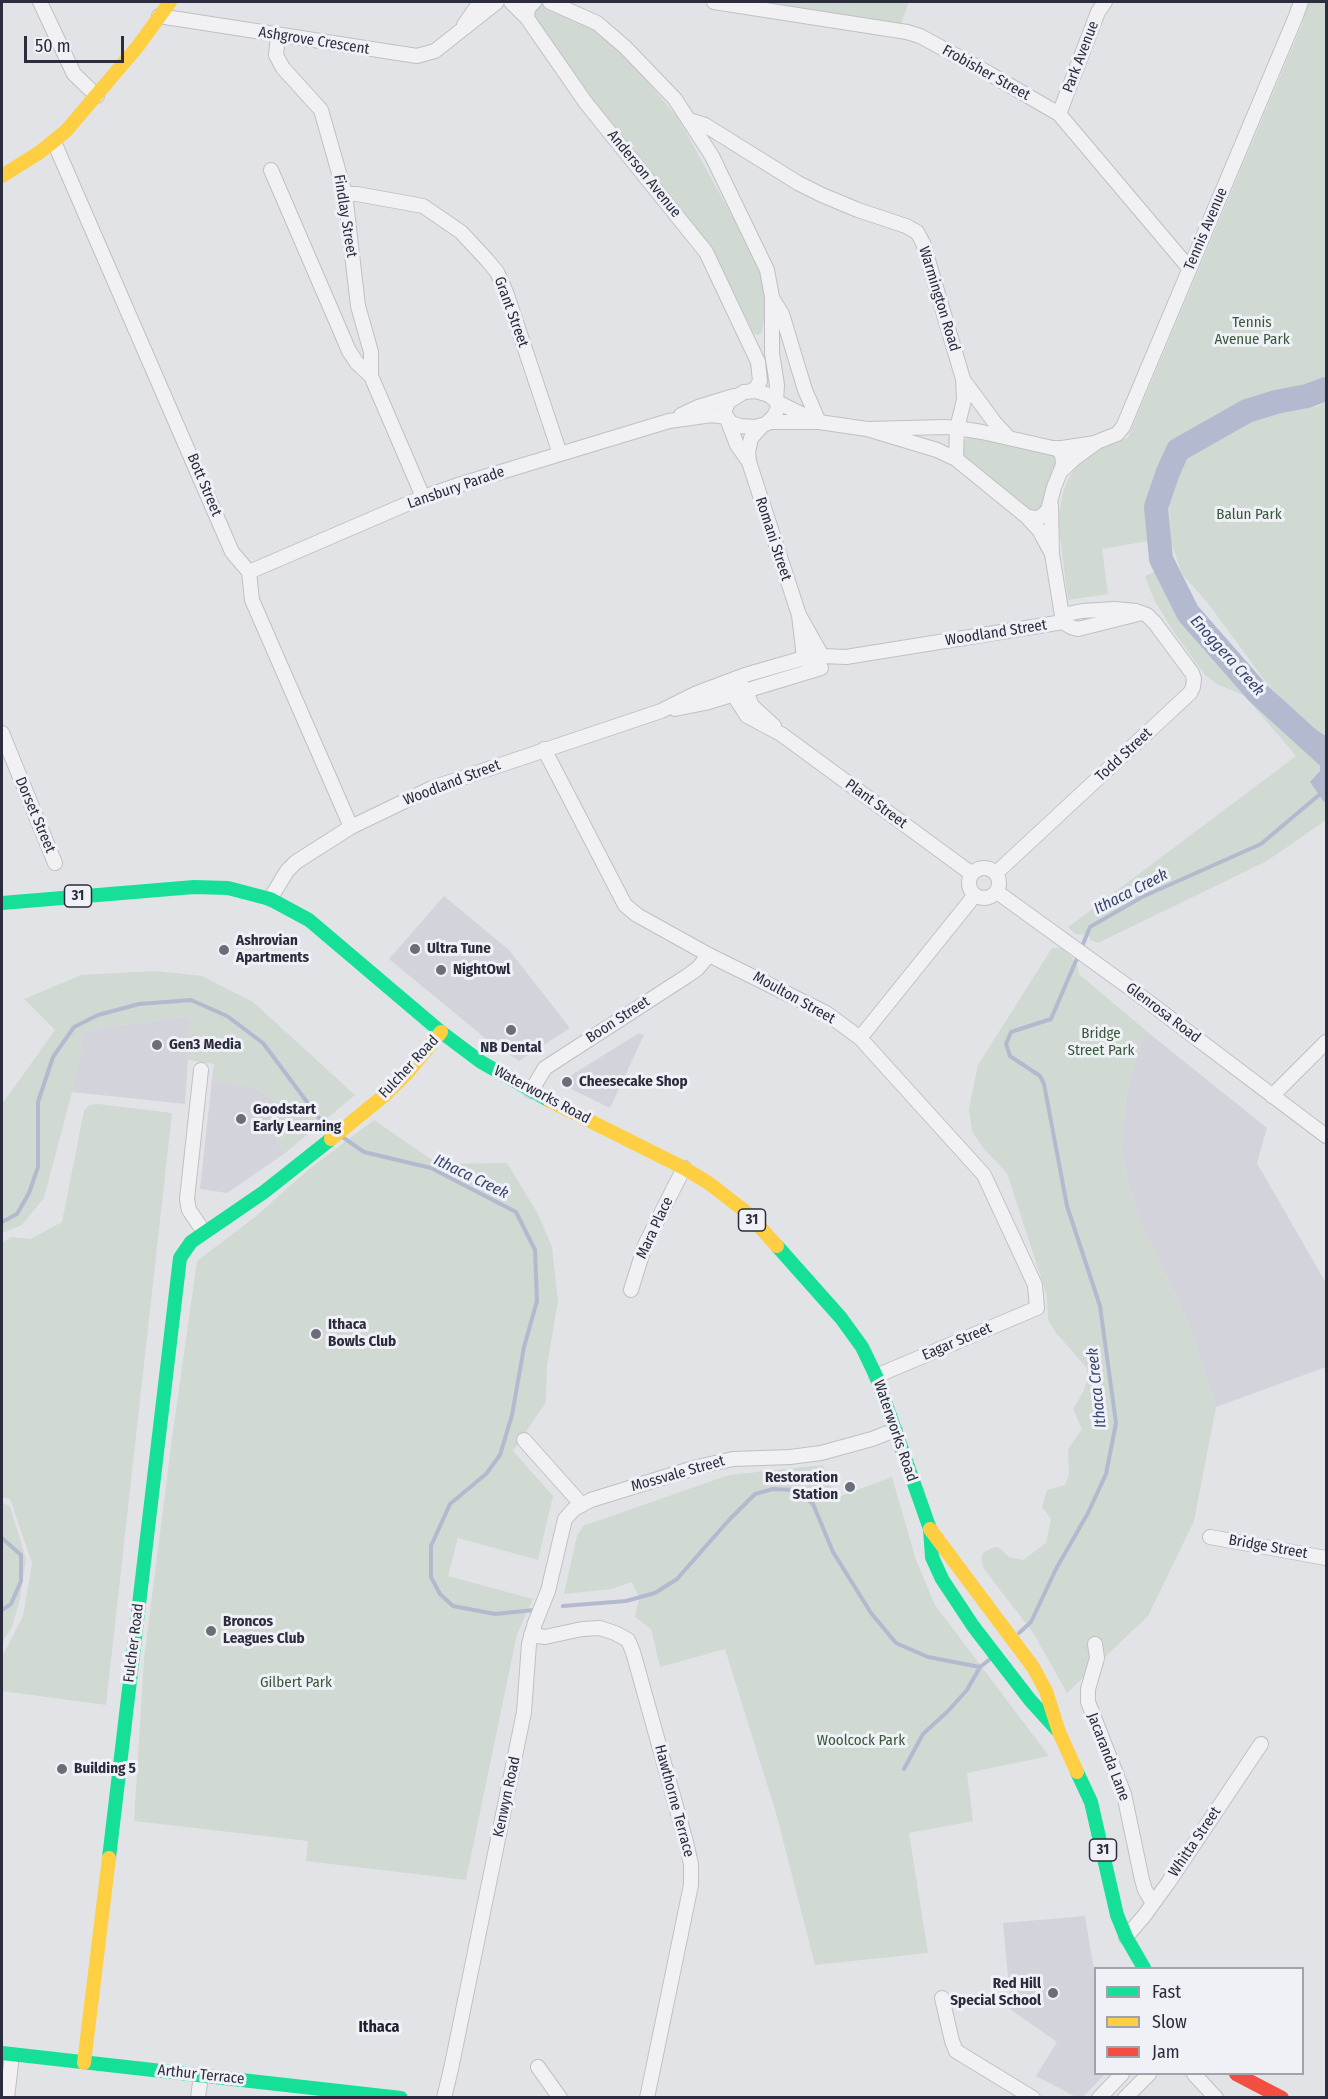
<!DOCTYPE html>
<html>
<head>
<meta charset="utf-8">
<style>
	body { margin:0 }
	#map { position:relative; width:1328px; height:2099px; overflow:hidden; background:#e2e3e7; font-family:"Fira Sans Condensed",sans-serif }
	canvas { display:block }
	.frame { position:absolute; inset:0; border:3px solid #2b2d3e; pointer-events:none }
	.legend { position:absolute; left:1094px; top:1967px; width:210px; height:108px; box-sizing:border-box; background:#f0f1f6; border:2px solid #a1a3ac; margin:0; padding:8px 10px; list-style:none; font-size:18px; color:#2b2d3e }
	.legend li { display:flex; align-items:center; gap:12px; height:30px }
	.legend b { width:30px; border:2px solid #a1a3ac }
	.scale { position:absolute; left:24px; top:36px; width:100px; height:27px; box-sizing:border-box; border:3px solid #2b2d3e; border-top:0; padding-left:8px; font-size:18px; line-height:21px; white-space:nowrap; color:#2b2d3e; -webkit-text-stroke:4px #f0f1f6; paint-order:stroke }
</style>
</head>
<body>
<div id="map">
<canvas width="1328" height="2099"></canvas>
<div class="frame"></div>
<ul class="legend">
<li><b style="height:8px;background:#16e098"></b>Fast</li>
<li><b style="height:8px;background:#ffcf43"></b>Slow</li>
<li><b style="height:8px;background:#f24e42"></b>Jam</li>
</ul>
<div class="scale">50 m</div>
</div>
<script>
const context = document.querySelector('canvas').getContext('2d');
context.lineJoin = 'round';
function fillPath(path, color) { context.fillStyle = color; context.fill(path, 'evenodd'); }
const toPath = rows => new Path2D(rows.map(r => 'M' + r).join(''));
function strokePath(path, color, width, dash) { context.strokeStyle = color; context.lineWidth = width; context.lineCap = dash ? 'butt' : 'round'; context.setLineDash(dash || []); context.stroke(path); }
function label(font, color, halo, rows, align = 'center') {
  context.font = font + ' "Fira Sans Condensed",sans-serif'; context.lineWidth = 6; context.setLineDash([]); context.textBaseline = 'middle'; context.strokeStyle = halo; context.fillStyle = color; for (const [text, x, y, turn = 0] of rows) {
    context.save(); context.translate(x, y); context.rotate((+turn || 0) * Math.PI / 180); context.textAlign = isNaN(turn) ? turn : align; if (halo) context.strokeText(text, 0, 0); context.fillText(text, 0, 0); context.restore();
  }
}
fillPath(toPath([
	[444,896,509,950,570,1028,519,1061,485,1038,389,959],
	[191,1016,185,1104,72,1092,84,1033,100,1028],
	[1145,1030,1267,1128,1257,1163,1326,1283,1326,1367,1216,1407,1189,1324,1137,1215,1122,1157,1126,1093],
	[639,1033,644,1035,610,1108,563,1085,562,1081],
	[212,1080,252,1087,274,1100,275,1138,284,1154,227,1193,200,1189],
	[1085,1916,1095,1976,1096,2074,1105,2074,1083,2097,1076,2097,1036,2076,1057,2042,1011,2010,1003,1923]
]), '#d3d4db');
fillPath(toPath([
	[749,2,909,2,900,26],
	[1308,2,1326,2,1326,389,1307,396,1276,402,1247,411,1178,450,1167,472,1156,507,1161,559,1148,541,1102,549,1108,594,1068,600,1058,520,1063,493,1067,481,1077,464,1086,456,1128,437,1303,22],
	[544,4,593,26,616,44,678,118,758,263,765,288,766,307,762,332,758,335,754,334,714,256,602,117,532,14,536,5],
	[1326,402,1326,736,1318,732,1288,705,1265,681,1207,602,1182,574,1171,542,1169,505,1173,478,1187,453,1200,445,1226,435,1259,417,1318,406],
	[970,436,1047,449,1058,458,1044,505,1040,511,1031,512,966,458,963,455,962,442],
	[1160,569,1180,608,1210,645,1251,690,1314,750,1320,762,1320,771,1317,775,1324,802,1326,801,1326,820,1267,861,1098,943,1090,940,1089,935,1075,934,1068,927,1296,756,1245,696,1217,684,1205,675,1174,632,1154,600,1145,576],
	[1052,948,1061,948,1072,957,1078,967,1079,974,1145,1030,1126,1093,1122,1157,1137,1215,1189,1324,1216,1407,1194,1521,1148,1616,1067,1693,1034,1634,984,1569,981,1559,983,1553,992,1548,998,1547,1009,1557,1023,1560,1046,1543,1051,1519,1042,1507,1047,1490,1065,1485,1069,1475,1068,1449,1082,1429,1073,1409,1083,1392,1088,1378,1087,1368,1056,1333,1048,1320,1047,1296,1007,1173,984,1149,972,1131,969,1109,978,1065],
	[156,971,202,976,253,1002,355,1095,284,1154,275,1138,274,1100,252,1087,212,1080,214,1064,187,1060,190,1016,100,1028,84,1033,72,1092,44,1198,22,1225,2,1233,2,1104,55,1030,24,999,81,975],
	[98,1104,172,1113,106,1705,2,1691,2,1657,23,1616,32,1563,10,1499,2,1497,2,1243,11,1237,31,1239,62,1222,84,1111,89,1105],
	[374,1120,438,1164,507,1163,538,1214,552,1247,558,1301,547,1366,546,1402,513,1451,553,1496,538,1560,458,1538,448,1576,533,1599,517,1634,466,1880,306,1861,308,1841,134,1821,144,1659,173,1431,197,1261,255,1217,309,1169],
	[823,1465,835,1498,892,1477,916,1560,935,1605,1049,1756,967,1773,973,1821,909,1833,928,1953,815,1965,776,1813,725,1649,660,1667,651,1629,635,1617,639,1598,632,1582,611,1589,564,1594,577,1536,583,1526,729,1475],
	[2,1503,10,1506,26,1559,19,1603,12,1627,2,1643]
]), '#d1d9d3');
fillPath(toPath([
	[1313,728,1326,736,1326,801,1324,802,1310,782,1320,771,1320,762,1314,750,1302,737]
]), '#b3bacf');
strokePath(toPath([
	[1081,949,1090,927,1142,897,1261,844,1326,789],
	[341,1136,364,1152,431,1168,516,1212,535,1250,537,1301,524,1347,512,1415,500,1455,486,1474,450,1504,431,1546,431,1577,440,1594,453,1606,495,1614,534,1610],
	[2,1222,17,1214,29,1193,38,1167,38,1102,53,1057,74,1027,98,1015,139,1004,191,1000,227,1016,263,1043,322,1122,333,1129],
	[2,1538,21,1555,21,1581,11,1604,2,1610],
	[563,1606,626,1601,655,1593,677,1579,729,1520,755,1494,773,1489,795,1490,813,1504,833,1552,871,1613,896,1643,928,1657,980,1667,989,1660],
	[1019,1633,1031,1622,1056,1569,1088,1513,1106,1474,1116,1423,1100,1306,1067,1206,1044,1084,1040,1076,1010,1056,1006,1044,1011,1032,1051,1019,1078,956],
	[904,1769,923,1734,948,1711,967,1690,980,1667]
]), '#b3bacf', 4);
strokePath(toPath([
	[1326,389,1307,396,1276,402,1247,411,1178,450,1168,472,1156,507,1161,559,1188,613,1258,693,1326,755]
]), '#b3bacf', 24);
const street = toPath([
	[40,2,74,74,97,96],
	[511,2,527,18,586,103,706,252,758,362,760,381,756,388,751,391],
	[550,2,597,23,625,47,675,99,712,156,767,270,772,297,772,353,777,385,776,401],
	[714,2,907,32,920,36,990,74,1059,114,1189,268],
	[159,16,417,56,435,51,497,2],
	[527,18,528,8,534,2],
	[464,25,480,2],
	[278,36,276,55,283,68,321,110,345,194,358,306,371,352,371,376,423,497],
	[1059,114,1098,12,1105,2],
	[689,120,705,125,798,183,822,195,858,210,906,226,917,232,923,243,963,379,964,400,957,428,956,459,1026,516,1034,518,1041,517,1048,510,1054,487,1063,465,1062,454,1057,449,982,432,957,428,945,427,867,429],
	[54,142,232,552,249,572,252,600,351,827],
	[271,170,349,351,357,363,371,376],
	[345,194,357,194,423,206,461,232,487,260,497,272,506,292,560,454],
	[774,301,782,314,805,390,819,422],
	[964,381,995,423,1009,438],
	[756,391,769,395,777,402,778,408,774,416,766,424,755,427,740,426,731,423,724,413,728,402,744,392,756,391],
	[777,402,818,422],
	[681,415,698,407,734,396],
	[727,419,737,445,749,462],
	[768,422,819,422,867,429,937,450,956,459],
	[763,425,751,438,748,452,749,462,799,615,804,658,815,669,822,656,799,615],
	[1052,448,1062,448,1095,443],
	[1061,471,1075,458,1097,442,1117,434,1123,427,1296,16,1301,2],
	[1051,505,1052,554,1063,622],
	[1026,516,1039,530,1051,552],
	[249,572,423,497,458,485,669,421,712,415,726,417],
	[735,679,733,694,747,716,781,734,972,874],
	[739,684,745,689,752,706,774,726],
	[675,709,705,703,821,668],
	[2,733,55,863],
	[544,749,625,905,637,915,709,955,826,1013,860,1038,984,1175,1035,1285,1037,1308,876,1376],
	'969 883a15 15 0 1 1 30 0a15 15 0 1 1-30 0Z',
	[996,873,1190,693,1193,687,1194,679,1192,673,1155,623,1147,615,1136,611,1115,609,1082,611,1062,615],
	[997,892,1130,988,1326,1136],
	[270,899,287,871,296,862,351,827,432,788,661,711,697,693,745,675,804,658,822,656,846,657,1063,622,1071,627,1078,629,1142,613],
	[860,1038,975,895],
	[201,1070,187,1199,189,1210,204,1232],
	[531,1091,545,1068,687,976,697,969,709,955],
	[1272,1096,1326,1042],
	[631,1290,645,1245,684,1168],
	[524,1440,582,1505],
	[1210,1537,1326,1558],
	[531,1635,545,1637,582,1629,600,1628,615,1633,628,1640,633,1652,686,1842,691,1864,691,1885,647,2098],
	[1095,1644,1097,1658,1088,1689,1088,1702,1124,1794,1142,1880,1145,1890,1153,1903],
	[1126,1937,1144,1916,1168,1883,1261,1744],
	[942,1998,952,2041,956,2051,1033,2098],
	[538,2067,560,2098],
	[1194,2074,1216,2098],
	[7,2098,12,2055],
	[198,2098,201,2075],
	[444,2098,451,2069,524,1712,529,1644,535,1623,548,1591,565,1519,574,1509,591,1500,697,1467,733,1459,790,1457,821,1453,872,1439,895,1430],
	[1099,2098,1122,2074],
	[1125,2098,1149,2074]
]);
strokePath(street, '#bfc0c3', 16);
strokePath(street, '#f1f1f4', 14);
strokePath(toPath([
	[2,903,194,887,228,888,270,899,309,920,441,1032,481,1062,550,1101],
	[777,1246,841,1318,862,1347,876,1376,930,1529,932,1557,942,1579,973,1626,1030,1700,1059,1732],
	[1077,1772,1091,1802,1117,1915,1126,1937,1144,1968],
	[109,1858,180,1258,191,1242,264,1192,331,1139],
	[2,2053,401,2098]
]), '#16e098', 14);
strokePath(toPath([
	[2,176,40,152,66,131,138,46,170,2],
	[550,1101,684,1168,710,1184,746,1212,777,1246],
	[331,1139,386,1094,408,1072,441,1032],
	[930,1529,1033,1667,1046,1691,1059,1732,1077,1772],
	[84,2063,109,1858]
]), '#ffcf43', 14);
strokePath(toPath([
	[1236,2074,1282,2098]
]), '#f24e42', 14);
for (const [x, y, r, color] of [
	[415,949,6,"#6b6d79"],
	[224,950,6,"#6b6d79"],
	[441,970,6,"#6b6d79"],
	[511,1030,6,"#6b6d79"],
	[157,1045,6,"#6b6d79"],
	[567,1082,6,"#6b6d79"],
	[241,1119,6,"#6b6d79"],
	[316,1334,6,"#6b6d79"],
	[850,1487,6,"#6b6d79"],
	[211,1631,6,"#6b6d79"],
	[62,1769,6,"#6b6d79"],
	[1053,1993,6,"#6b6d79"]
]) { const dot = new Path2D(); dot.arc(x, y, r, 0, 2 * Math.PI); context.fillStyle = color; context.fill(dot); strokePath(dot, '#f0f1f6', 2); }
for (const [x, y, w] of [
	[78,896,27],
	[752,1220,27],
	[1103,1850,27]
]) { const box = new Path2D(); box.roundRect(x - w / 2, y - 11, w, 22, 4.5); context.fillStyle = '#f0f1f6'; context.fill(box); strokePath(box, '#2b2d3e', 1.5); }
label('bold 14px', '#2b2d3e', null, [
	["31",78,896],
	["31",752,1220],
	["31",1103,1850]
]);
label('15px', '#2b2d3e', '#f0f1f6', [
	["Ashgrove Crescent",314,41,9],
	["Park Avenue",1081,57,-69],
	["Frobisher Street",986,73,29],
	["Anderson Avenue",644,174,51],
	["Findlay Street",345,216,81],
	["Tennis Avenue",1206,229,-67],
	["Warmington Road",939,299,73],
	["Grant Street",511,312,70],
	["Bott Street",204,485,67],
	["Lansbury Parade",456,488,-19],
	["Romani Street",773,539,72],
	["Woodland Street",996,633,-9],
	["Todd Street",1124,755,-43],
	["Woodland Street",452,783,-21],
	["Plant Street",876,804,36],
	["Dorset Street",35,815,67],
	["Moulton Street",794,998,29],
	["Glenrosa Road",1163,1013,37],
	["Boon Street",618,1020,-33],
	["Fulcher Road",409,1067,-47],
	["Waterworks Road",542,1095,28],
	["Mara Place",655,1228,-65],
	["Eagar Street",957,1342,-23],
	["Waterworks Road",895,1431,71],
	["Mossvale Street",678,1474,-16],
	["Bridge Street",1268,1547,10],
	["Fulcher Road",134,1643,-83],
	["Jacaranda Lane",1108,1757,69],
	["Kenwyn Road",507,1797,-78],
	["Hawthorne Terrace",674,1801,75],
	["Whitta Street",1195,1842,-56],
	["Arthur Terrace",201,2075,6]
]);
label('15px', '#39583a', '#f0f1f6', [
	["Tennis",1252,323],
	["Avenue Park",1252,340],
	["Balun Park",1249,515],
	["Bridge",1101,1034],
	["Street Park",1101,1051],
	["Gilbert Park",296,1683],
	["Woolcock Park",861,1741]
]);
label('bold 15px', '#2b2d3e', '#f0f1f6', [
	["Ashrovian",236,941],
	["Apartments",236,958],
	["Ultra Tune",427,949],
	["NightOwl",453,970],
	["Gen3 Media",169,1045],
	["NB Dental",511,1048,"center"],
	["Cheesecake Shop",579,1082],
	["Goodstart",253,1110],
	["Early Learning",253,1127],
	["Ithaca",328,1325],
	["Bowls Club",328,1342],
	["Restoration",838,1478,"right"],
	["Station",838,1495,"right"],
	["Broncos",223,1622],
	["Leagues Club",223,1639],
	["Building 5",74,1769],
	["Red Hill",1041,1984,"right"],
	["Special School",1041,2001,"right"]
], 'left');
label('italic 16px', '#38456e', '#f0f1f6', [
	["Enoggera Creek",1227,656,48],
	["Ithaca Creek",1131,892,-27],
	["Ithaca Creek",471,1177,26],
	["Ithaca Creek",1097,1388,-96]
]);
label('bold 16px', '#1d1f2f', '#f0f1f6', [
	["Ithaca",379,2028]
]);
</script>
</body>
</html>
